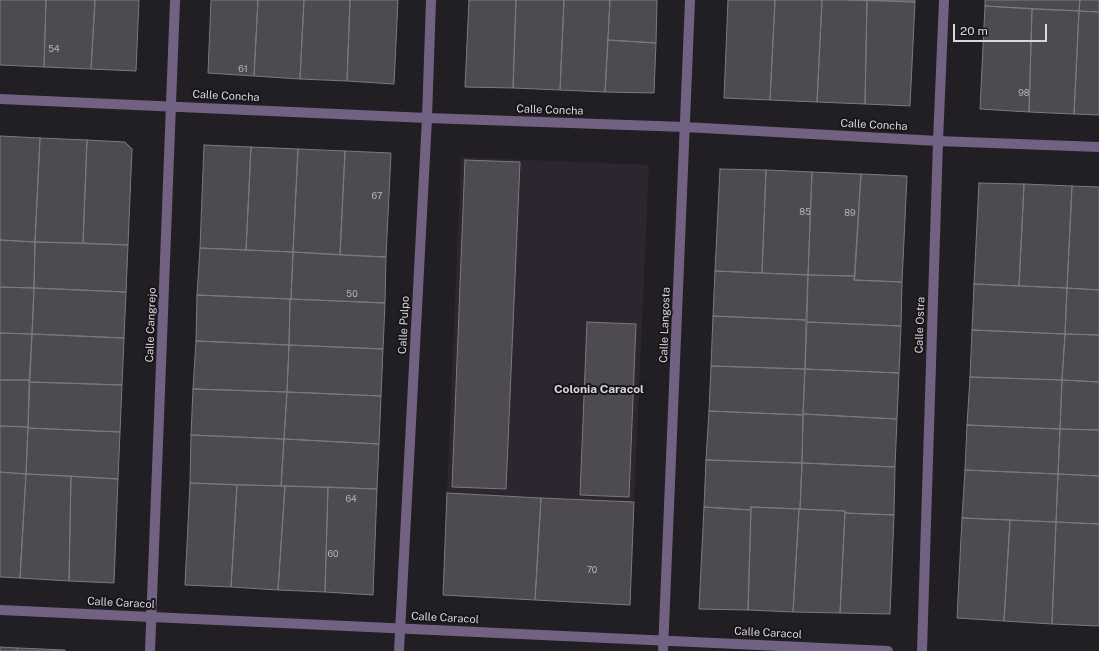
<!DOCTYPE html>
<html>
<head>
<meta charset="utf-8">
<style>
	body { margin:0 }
	#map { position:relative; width:1099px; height:651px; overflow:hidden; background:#211f24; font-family:"Public Sans",sans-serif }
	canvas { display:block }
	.scale { position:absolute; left:953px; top:24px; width:94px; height:18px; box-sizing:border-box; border:2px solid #dad8dc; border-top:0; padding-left:5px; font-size:12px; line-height:14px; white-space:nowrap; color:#dad8dc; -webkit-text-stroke:3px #18151b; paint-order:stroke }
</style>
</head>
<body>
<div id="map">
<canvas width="1099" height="651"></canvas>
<div class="scale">20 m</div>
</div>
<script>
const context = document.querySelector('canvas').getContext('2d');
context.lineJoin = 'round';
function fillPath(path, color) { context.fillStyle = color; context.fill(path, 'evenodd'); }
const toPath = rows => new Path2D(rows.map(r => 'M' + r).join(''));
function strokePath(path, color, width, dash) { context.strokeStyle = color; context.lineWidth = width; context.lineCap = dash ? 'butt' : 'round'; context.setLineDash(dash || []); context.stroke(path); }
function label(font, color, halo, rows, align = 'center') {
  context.font = font + ' "Public Sans",sans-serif'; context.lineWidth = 4; context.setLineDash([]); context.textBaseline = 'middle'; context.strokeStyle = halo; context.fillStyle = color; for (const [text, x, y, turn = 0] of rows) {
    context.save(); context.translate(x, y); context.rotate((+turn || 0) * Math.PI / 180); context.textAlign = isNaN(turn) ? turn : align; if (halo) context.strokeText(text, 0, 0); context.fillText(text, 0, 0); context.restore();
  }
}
fillPath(toPath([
	[461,157,649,165,634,502,447,493]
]), '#2b2630');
const building = toPath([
	[0,0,46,0,44,67,0,65,0,0],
	[46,0,95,0,91,69,44,67,46,0],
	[95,0,139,0,136,71,91,69,95,0],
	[211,0,258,0,254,76,208,73,211,0],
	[258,0,304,0,300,79,254,76,258,0],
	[304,0,350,0,347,81,300,79,304,0],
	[350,0,398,0,394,84,347,81,350,0],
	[469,0,516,0,513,88,465,87,469,0],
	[516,0,564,0,560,90,513,88,516,0],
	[564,0,610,0,605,92,560,90,564,0],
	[610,0,657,0,656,43,608,40,610,0],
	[728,0,775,0,770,100,724,98,728,0],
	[775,0,822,0,817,102,770,100,775,0],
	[822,0,867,0,865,104,817,102,822,0],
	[849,0,915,0,915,2,849,0],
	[867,0,915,2,910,106,865,104,867,0],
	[985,0,1080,0,1079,11,985,6,985,0],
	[1080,0,1099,0,1099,12,1079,11,1080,0],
	[985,6,1032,9,1029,112,980,109,985,6],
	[1032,9,1079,11,1074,114,1029,112,1032,9],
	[1079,11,1099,12,1099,115,1074,114,1079,11],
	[608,40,656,43,654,93,605,92,608,40],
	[0,136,40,138,35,242,0,240,0,136],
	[40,138,87,140,83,243,35,242,40,138],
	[87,140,125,142,132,149,128,245,83,243,87,140],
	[204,145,251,147,246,250,200,248,204,145],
	[251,147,298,149,293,252,246,250,251,147],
	[298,149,345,151,340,255,293,252,298,149],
	[345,151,391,153,386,257,340,255,345,151],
	[465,160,520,162,506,489,452,487,465,160],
	[720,169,766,170,762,273,715,271,720,169],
	[766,170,812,172,808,275,762,273,766,170],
	[812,172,861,174,855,276,808,275,812,172],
	[861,174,907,176,902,282,854,280,861,174],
	[979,183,1024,184,1019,286,974,284,979,183],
	[1024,184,1072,186,1067,288,1019,286,1024,184],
	[1072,186,1099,187,1099,290,1067,288,1072,186],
	[0,240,35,242,34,288,0,287,0,240],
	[35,242,128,245,126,292,34,288,35,242],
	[200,248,293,252,291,299,197,295,200,248],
	[293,252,386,257,385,303,291,299,293,252],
	[715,271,808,275,806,320,713,316,715,271],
	[808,275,855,276,854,280,902,282,901,326,807,322,808,275],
	[974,284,1067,288,1065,334,972,330,974,284],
	[0,287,34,288,32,334,0,333,0,287],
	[34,288,126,292,124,338,32,334,34,288],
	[1067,288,1099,290,1099,335,1065,334,1067,288],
	[197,295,290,299,289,345,196,341,197,295],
	[290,299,385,303,383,349,289,345,290,299],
	[713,316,806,320,805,369,711,366,713,316],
	[587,322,636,324,629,497,580,495,587,322],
	[807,322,901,326,899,373,805,369,807,322],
	[972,330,1065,334,1062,380,970,377,972,330],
	[0,333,32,334,30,380,0,380,0,333],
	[32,334,124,338,122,385,29,382,32,334],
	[1065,334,1099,335,1099,382,1062,380,1065,334],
	[196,341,289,345,287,392,193,389,196,341],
	[289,345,383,349,381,396,287,392,289,345],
	[711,366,805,369,803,415,709,411,711,366],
	[805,369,899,373,897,419,803,414,805,369],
	[970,377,1062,380,1060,429,967,425,970,377],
	[0,380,30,380,28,427,0,426,0,380],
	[1062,380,1099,382,1099,430,1060,429,1062,380],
	[29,382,122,385,120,432,28,428,29,382],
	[193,389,287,392,284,439,191,435,193,389],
	[287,392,381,396,379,444,284,439,287,392],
	[709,411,803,415,802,463,706,460,709,411],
	[803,414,897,419,895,467,802,463,803,414],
	[967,425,1060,429,1058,474,965,470,967,425],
	[0,426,28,427,26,474,0,472,0,426],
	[28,428,120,432,118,479,26,474,28,428],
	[1060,429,1099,430,1099,476,1058,474,1060,429],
	[191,435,284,439,281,486,190,483,191,435],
	[284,439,379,444,377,489,281,486,284,439],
	[706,460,802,463,800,509,751,507,751,510,704,507,706,460],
	[802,463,895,467,894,515,845,513,845,511,800,509,802,463],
	[965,470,1058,474,1056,522,962,518,965,470],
	[0,472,26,474,20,578,0,577,0,472],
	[26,474,71,476,69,581,20,578,26,474],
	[1058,474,1099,476,1099,524,1056,522,1058,474],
	[71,476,118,479,114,583,69,581,71,476],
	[190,483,237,485,231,587,185,585,190,483],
	[237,485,285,486,278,590,231,587,237,485],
	[285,486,328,487,325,592,278,590,285,486],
	[328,487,377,489,373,595,325,592,328,487],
	[447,493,541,498,535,600,443,595,447,493],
	[541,498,634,502,630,605,535,600,541,498],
	[704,507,751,510,748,610,699,609,704,507],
	[751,507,799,509,793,612,748,610,751,507],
	[799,509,845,511,840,613,793,612,799,509],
	[845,513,894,515,890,614,840,613,845,513],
	[962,518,1010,520,1004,621,957,618,962,518],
	[1010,520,1056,522,1052,624,1004,621,1010,520],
	[1056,522,1099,524,1099,626,1052,624,1056,522],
	[0,647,18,648,17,651,0,651,0,647],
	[18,648,65,650,65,651,17,651,18,648]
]);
fillPath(building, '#4d4a50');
strokePath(building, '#7c7980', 1);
strokePath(toPath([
	[0,99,427,118,685,127,938,141,1099,147],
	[0,610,888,651],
	[150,651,175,0],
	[399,651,427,118,431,0],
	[663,651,690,0],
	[922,651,938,141,944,0]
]), '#716283', 10);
label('9px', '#b7b4b9', null, [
	["54",54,49],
	["61",243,69],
	["98",1024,93],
	["67",377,196],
	["85",805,212],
	["89",850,213],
	["50",352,294],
	["64",351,499],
	["60",333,554],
	["70",592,570]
]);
label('11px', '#dad8dc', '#18151b', [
	["Calle Concha",226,96,3],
	["Calle Concha",550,110,2],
	["Calle Concha",874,125,3],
	["Calle Cangrejo",151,325,-88],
	["Calle Pulpo",404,325,-87],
	["Calle Langosta",665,325,-88],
	["Calle Ostra",920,325,-88],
	["Calle Caracol",121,603,3],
	["Calle Caracol",445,618,3],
	["Calle Caracol",768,633,3]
]);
label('bold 12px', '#d9d6de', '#18151b', [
	["Colonia Caracol",599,389]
]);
</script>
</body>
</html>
